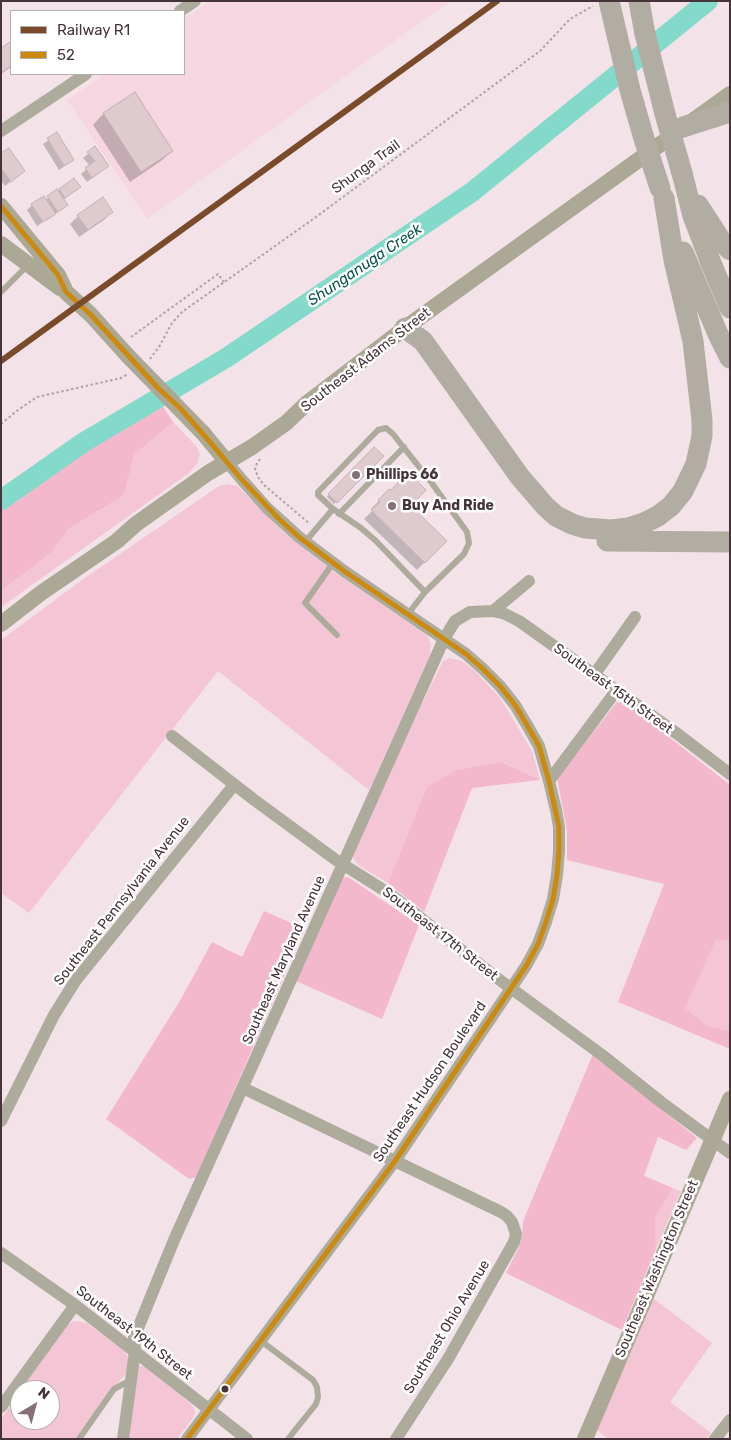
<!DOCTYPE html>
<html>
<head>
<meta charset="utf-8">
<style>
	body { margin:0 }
	#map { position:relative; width:731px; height:1440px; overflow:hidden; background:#f3e3e8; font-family:Rubik,sans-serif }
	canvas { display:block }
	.frame { position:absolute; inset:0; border:2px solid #47343a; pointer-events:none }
	.legend { position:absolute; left:10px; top:10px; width:175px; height:65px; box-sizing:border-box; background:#fff; border:1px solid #b5aeb0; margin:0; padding:6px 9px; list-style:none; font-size:15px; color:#47343a }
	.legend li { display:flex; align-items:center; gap:10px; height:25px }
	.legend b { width:25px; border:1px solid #b5aeb0 }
	.north { position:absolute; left:10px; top:1380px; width:50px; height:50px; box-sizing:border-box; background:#fff; border:1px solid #b5aeb0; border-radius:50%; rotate:37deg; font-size:14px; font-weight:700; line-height:20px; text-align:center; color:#47343a }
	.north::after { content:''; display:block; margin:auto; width:18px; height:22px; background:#837177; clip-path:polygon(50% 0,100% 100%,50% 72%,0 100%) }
</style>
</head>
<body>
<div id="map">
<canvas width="731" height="1440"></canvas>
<div class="frame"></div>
<ul class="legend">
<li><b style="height:6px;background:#7a4b2a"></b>Railway R1</li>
<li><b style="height:6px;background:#cb8a0e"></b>52</li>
</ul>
<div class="north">N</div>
</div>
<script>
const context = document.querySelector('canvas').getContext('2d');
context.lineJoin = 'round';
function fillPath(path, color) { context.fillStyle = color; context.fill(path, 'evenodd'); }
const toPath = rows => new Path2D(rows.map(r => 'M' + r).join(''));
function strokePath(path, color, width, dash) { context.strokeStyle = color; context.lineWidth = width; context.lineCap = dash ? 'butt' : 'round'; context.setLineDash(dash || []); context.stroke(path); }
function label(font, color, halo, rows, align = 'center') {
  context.font = font + ' Rubik,sans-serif'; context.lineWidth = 5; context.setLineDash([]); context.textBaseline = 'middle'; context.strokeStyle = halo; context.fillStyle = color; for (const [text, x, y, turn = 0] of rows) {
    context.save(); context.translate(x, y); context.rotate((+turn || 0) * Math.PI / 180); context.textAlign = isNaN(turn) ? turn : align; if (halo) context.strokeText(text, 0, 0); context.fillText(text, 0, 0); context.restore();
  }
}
fillPath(toPath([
	[210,1,450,1,147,219,67,100,105,74,184,74,184,19]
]), '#f6d6e0');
fillPath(toPath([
	[173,422,197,447,200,455,197,464,189,473,1,607,1,591,52,552,70,528,124,495,134,455],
	[228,484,237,486,283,532,334,572,427,635,431,644,430,655,369,790,218,671,29,913,1,893,1,640,82,580,219,486],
	[450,658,462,661,475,671,500,698,532,751,540,780,500,762,427,787,388,883,358,865,353,858,351,847,443,661],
	[716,940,730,940,730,1031,707,1026,684,1008],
	[673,1188,681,1191,656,1249,655,1218],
	[653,1298,712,1343,670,1402,711,1433,706,1439,608,1439,596,1429],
	[74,1321,87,1323,124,1350,128,1357,128,1366,125,1375,112,1389,75,1439,1,1439,1,1419,20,1392,20,1420,50,1420,50,1390,21,1390,66,1326],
	[139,1366,144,1366,151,1369,192,1405,195,1411,193,1418,177,1439,128,1439]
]), '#f4c5d4');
fillPath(toPath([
	[162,405,173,422,134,455,124,495,70,528,52,552,1,591,1,510,113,434],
	[617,702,626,703,730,785,730,940,716,940,685,1008,707,1026,730,1031,730,1049,618,1002,664,884,567,860,567,831,557,778],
	[501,762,540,780,472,788,424,912,388,883,427,787,457,770],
	[348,877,419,925,382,1019,296,981,342,878],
	[264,911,305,929,196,1177,189,1179,106,1119,181,999,212,942,242,957],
	[593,1054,697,1138,686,1150,658,1137,644,1176,673,1188,655,1218,656,1249,622,1330,506,1273,518,1249,522,1236,523,1221]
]), '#f4b8cc');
fillPath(toPath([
	[11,42,11,67,1,74,1,50],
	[135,94,172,151,161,161,130,182,93,125,103,114],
	[57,134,73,160,59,170,43,144],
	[95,148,108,166,87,182,81,174,90,166,83,158],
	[1,155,24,171,5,186,1,180],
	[79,187,63,200,66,205,61,210,37,226,27,210,32,205,45,200,60,190],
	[112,212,104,220,79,237,70,224,78,216],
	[374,448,382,456,334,504,327,497],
	[389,490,409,506,445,541,417,570,364,519,373,510,371,509]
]), '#0003');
strokePath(toPath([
	[1,500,84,442,226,358,472,192,708,1]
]), '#83daca', 20);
const building = toPath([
	[11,41,11,66,1,73,1,48,11,41],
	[135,92,173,151,141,172,103,113,135,92],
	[57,132,74,160,64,166,47,138,57,132],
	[95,146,109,166,92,178,85,168,95,161,87,152,95,146],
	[9,148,25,171,11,182,1,168,1,153,9,148],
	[74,178,81,187,65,198,59,189,74,178],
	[57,189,68,205,58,212,47,196,57,189],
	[44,196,56,214,43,222,31,204,44,196],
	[103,197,113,212,88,230,77,215,103,197],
	[374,447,384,456,337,503,328,494,374,447],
	[408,472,426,490,411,506,447,541,425,563,371,510,380,502,378,500,389,489,391,490,408,472]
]);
fillPath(building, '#dfcacd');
strokePath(building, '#c2b2b4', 1);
strokePath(toPath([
	[131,337,218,274,224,282],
	[150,359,159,347,172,323,182,312,316,217,540,51,570,19,593,6],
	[1,424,18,410,37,397,99,383,121,378,128,374],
	[260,459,257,463,255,469,258,477,264,485,310,524]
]), '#a9a69b', 2, [2.5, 2.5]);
strokePath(toPath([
	[1,292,28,265],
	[339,514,404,447],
	[305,542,333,509,361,528,376,541,425,592,464,554,469,543,467,532,431,482,393,434,386,428,378,430,318,492,318,495,333,509],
	[333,563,305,603,337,635],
	[408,614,425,592],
	[261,1341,313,1380,317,1387,318,1397,316,1404,288,1439],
	[79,1439,114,1389,131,1380]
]), '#adac9c', 6);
strokePath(toPath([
	[180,11,195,1],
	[1,131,86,74],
	[493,611,529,581],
	[594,675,635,617],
	[172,736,253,799,336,860,390,894,497,978,602,1055,661,1102,730,1153],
	[549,781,616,691],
	[243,1088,501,1212,507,1216,512,1222,516,1234,514,1242,448,1359,396,1439],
	[1,1121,54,1015,76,980,234,785],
	[1,1253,75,1305,247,1439],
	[1,1407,75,1305],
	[123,1439,135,1351,134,1338,174,1240,444,639,455,621,470,612,493,611,503,613,519,621,679,735,730,774],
	[187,1439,395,1161,526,966,538,944,546,922,553,899,557,875,559,851,559,827,556,810,549,781,539,746,527,725,515,705,500,686,483,669,466,654,344,571,299,537,267,508,243,481,227,462],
	[715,1439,730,1420]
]), '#adac9c', 12);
strokePath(toPath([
	[1,206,58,275,66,292,91,315,128,356],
	[1,244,60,288],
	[203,433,227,462],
	[1,624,41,593,117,541,136,524,208,473,252,447,286,423,307,403,405,328,730,94],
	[585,1439,730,1099]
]), '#aba895', 16);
strokePath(toPath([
	[683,127,730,112],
	[682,173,693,216,711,263,730,308],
	[698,205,720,239,730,250],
	[683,252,718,334,730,358],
	[405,328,423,341,520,477,545,506,556,516,572,524,585,528,611,530,628,528,644,523,658,516,671,506,683,491,696,464,702,436,702,420,693,341,674,260,664,198],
	[607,541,730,542]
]), '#b2ada2', 21);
strokePath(toPath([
	[128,356,203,433]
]), '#aba895', 16);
strokePath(toPath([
	[609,1,630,90,645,142,660,188],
	[639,1,645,34,665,114,682,173]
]), '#b2ada2', 21);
strokePath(toPath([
	[1,206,58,275,66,292,91,315,158,388,180,408,210,442,243,481,280,520,299,537,344,571,466,654,483,669,500,686,515,705,527,725,539,746,549,781,559,827,559,851,557,875,553,899,546,922,538,944,526,966,395,1161,187,1439]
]), '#cb8a0e', 5);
strokePath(toPath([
	[1,361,497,1]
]), '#7a4b2a', 6);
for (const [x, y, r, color] of [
	[356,475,5,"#837177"],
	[392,506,5,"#837177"],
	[225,1389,4.5,"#47343a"]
]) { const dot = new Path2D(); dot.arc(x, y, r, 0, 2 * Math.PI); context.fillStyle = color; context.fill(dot); strokePath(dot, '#fff', 2); }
label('14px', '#47343a', '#fff', [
	["Shunga Trail",366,167,-36],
	["Southeast Adams Street",366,360,-38],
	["Southeast 15th Street",613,689,36],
	["Southeast Pennsylvania Avenue",122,901,-52],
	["Southeast 17th Street",440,934,38],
	["Southeast Maryland Avenue",284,960,-66],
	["Southeast Hudson Boulevard",430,1082,-56],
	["Southeast Washington Street",657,1269,-67],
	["Southeast Ohio Avenue",447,1327,-59],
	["Southeast 19th Street",134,1333,38]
]);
label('bold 14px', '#47343a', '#fff', [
	["Phillips 66",366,475],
	["Buy And Ride",402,506]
], 'left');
label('italic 15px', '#0a574b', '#fff', [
	["Shunganuga Creek",365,265,-34]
]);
</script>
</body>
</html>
